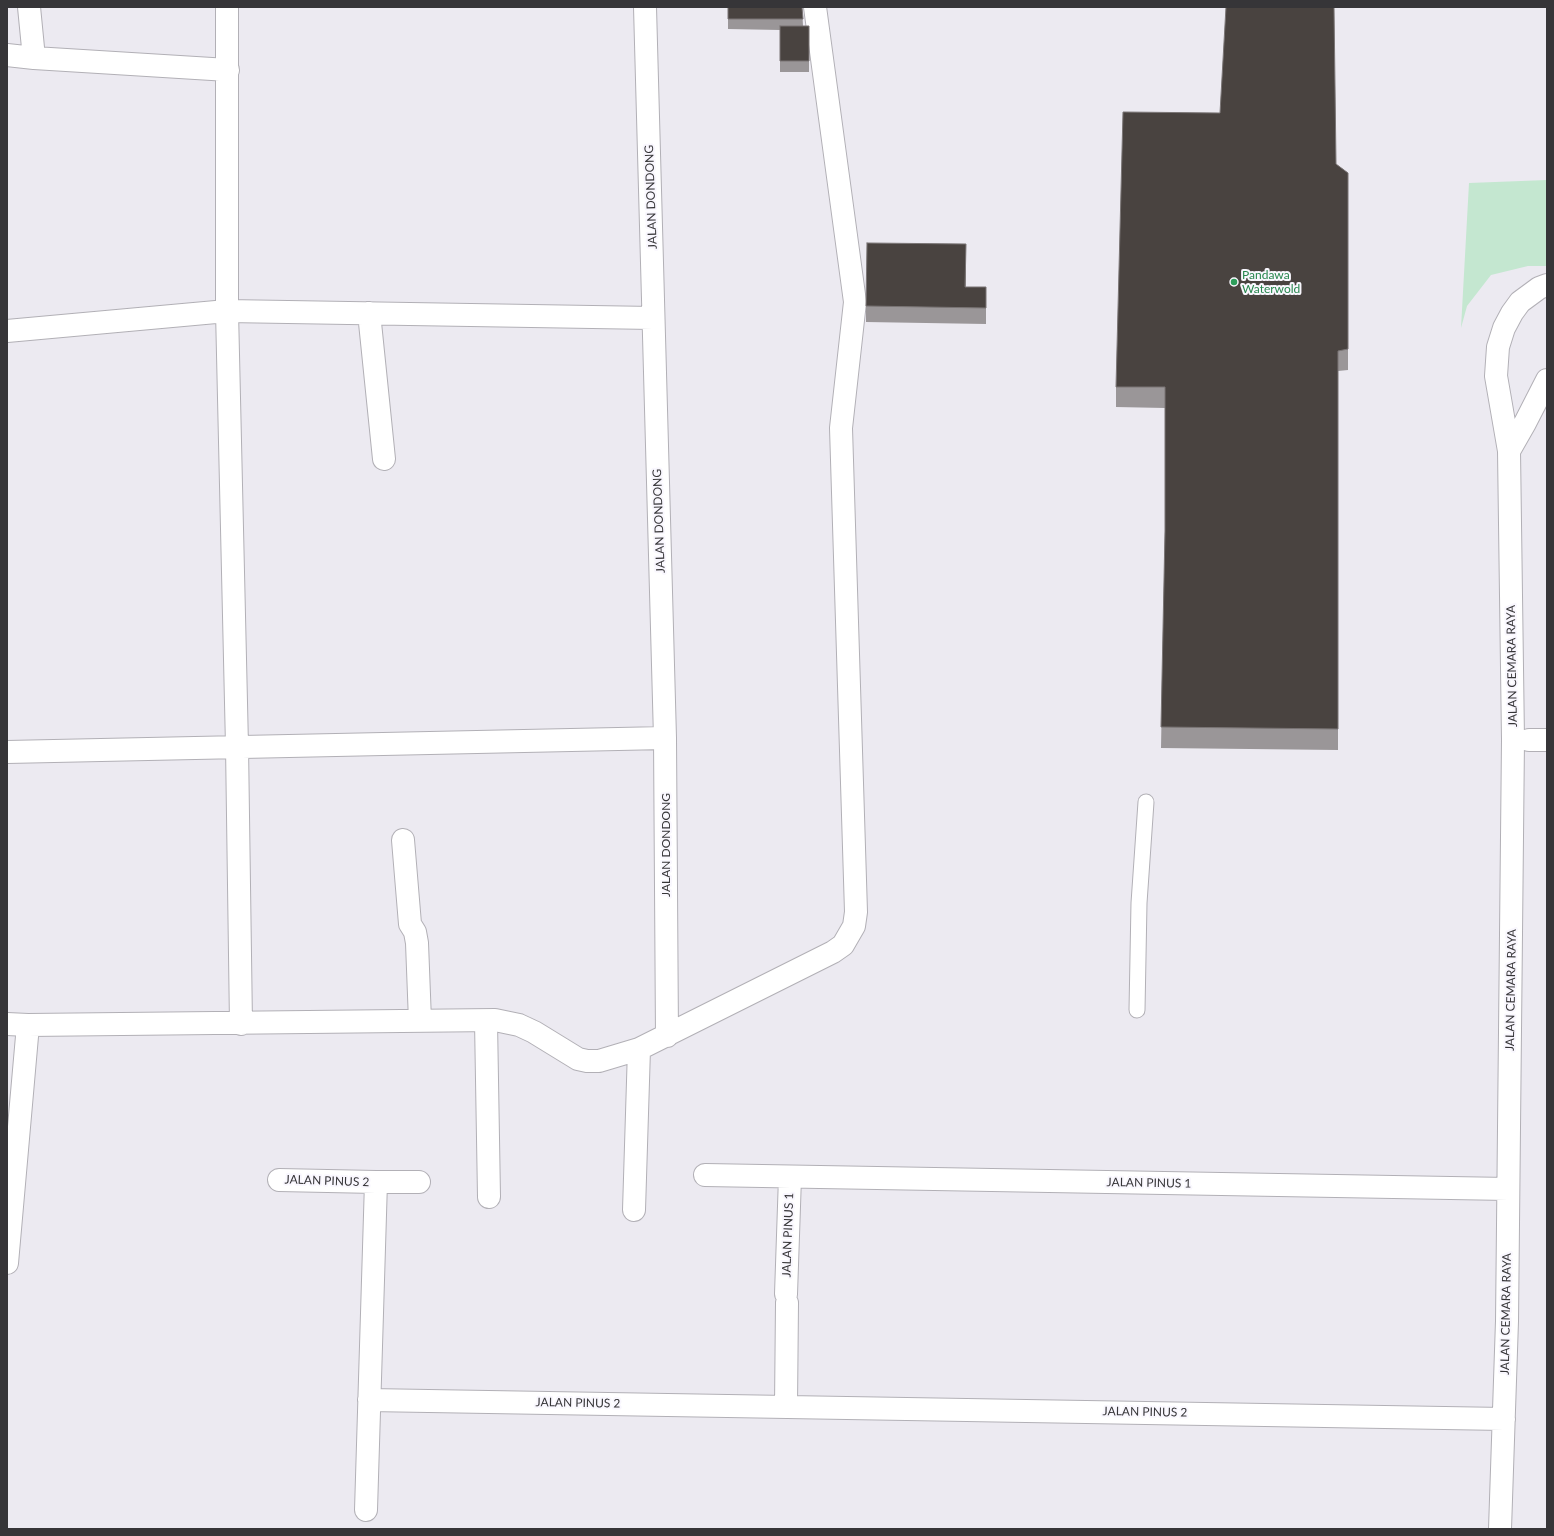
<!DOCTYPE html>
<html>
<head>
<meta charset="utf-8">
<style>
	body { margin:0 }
	#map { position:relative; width:1554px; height:1536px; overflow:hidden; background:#eceaf1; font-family:Lato,sans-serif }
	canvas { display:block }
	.frame { position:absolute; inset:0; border:8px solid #363538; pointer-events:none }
</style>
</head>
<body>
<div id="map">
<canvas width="1554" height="1536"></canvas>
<div class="frame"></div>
</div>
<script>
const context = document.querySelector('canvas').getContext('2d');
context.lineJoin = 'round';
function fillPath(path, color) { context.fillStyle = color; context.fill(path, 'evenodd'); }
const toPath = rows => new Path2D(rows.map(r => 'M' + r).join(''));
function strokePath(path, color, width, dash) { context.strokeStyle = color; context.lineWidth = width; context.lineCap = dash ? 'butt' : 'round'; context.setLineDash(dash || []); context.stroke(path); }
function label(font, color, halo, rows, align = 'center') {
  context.font = font + ' Lato,sans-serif'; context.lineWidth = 4; context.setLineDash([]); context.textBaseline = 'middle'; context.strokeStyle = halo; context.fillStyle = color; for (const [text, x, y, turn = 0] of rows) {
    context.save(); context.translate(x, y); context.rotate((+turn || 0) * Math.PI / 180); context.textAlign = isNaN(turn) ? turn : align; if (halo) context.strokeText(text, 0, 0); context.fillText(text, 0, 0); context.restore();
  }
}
fillPath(toPath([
	[1547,180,1547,266,1528,266,1491,275,1467,306,1461,328,1469,183]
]), '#c4e7d0');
const service = toPath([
	[1137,1010,1139,903,1146,802]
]);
const minor = toPath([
	[29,7,34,58],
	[227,7,227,311,237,746,241,1024],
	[645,7,665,738,667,1036],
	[7,55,34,58,228,70],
	[369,313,384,459],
	[7,331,227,311,653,318],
	[1509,451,1525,423,1547,380],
	[1529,740,1547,740],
	[7,752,665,738],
	[403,840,410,924,415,932,417,943,420,1021],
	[486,1021,489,1197],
	[7,1024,28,1025,495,1020,519,1025,534,1032,578,1059,587,1061,599,1061,639,1049,833,952,843,945,854,926,856,912,841,428,855,302,815,7],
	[705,1175,1508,1189],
	[279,1180,376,1182,419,1182],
	[634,1210,639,1049],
	[7,1263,28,1025],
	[786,1294,790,1177],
	[369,1400,1504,1419],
	[786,1406,787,1303],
	[366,1510,376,1182],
	[1500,1529,1507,1321,1513,740,1509,451,1496,376,1498,347,1504,328,1512,313,1520,302,1539,288,1547,285]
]);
strokePath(service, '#b2b0b6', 17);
strokePath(minor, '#b2b0b6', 24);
strokePath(service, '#fff', 15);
strokePath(minor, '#fff', 22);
fillPath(toPath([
	[728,7,802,7,803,26,809,26,809,72,780,72,780,30,728,29],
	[1336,164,1348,173,1348,370,1338,371,1338,750,1161,748,1165,531,1165,408,1116,407,1116,387],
	[966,244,966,287,986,287,986,324,866,322,866,306]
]), '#9a9698');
const building = toPath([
	[728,7,802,7,803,19,728,19,728,7],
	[1226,7,1334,7,1336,164,1348,173,1348,349,1338,351,1338,729,1161,727,1165,531,1165,387,1116,387,1123,112,1220,113,1226,7],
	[780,26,809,26,809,61,780,61,780,26],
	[867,243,966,244,965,287,986,287,986,308,866,306,867,243]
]);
fillPath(building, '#494340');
strokePath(building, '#7a7575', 1);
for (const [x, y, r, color] of [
	[1234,282,4,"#2e9e5b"]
]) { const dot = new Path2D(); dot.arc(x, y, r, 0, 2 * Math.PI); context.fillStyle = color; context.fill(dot); strokePath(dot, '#f9f7fe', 1.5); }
label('12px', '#363538', '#f9f7fe', [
	["JALAN DONDONG",651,197,-92],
	["JALAN DONDONG",659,521,-92],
	["JALAN CEMARA RAYA",1512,666,-91],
	["JALAN DONDONG",666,845,-90],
	["JALAN CEMARA RAYA",1511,990,-89],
	["JALAN PINUS 2",327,1181,2],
	["JALAN PINUS 1",1149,1183,1],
	["JALAN PINUS 1",788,1235,-88],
	["JALAN CEMARA RAYA",1506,1314,-89],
	["JALAN PINUS 2",578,1403,1],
	["JALAN PINUS 2",1145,1412,1]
]);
label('12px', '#27864d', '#f9f7fe', [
	["Pandawa",1242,275],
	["Waterwold",1242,289]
], 'left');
</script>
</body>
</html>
